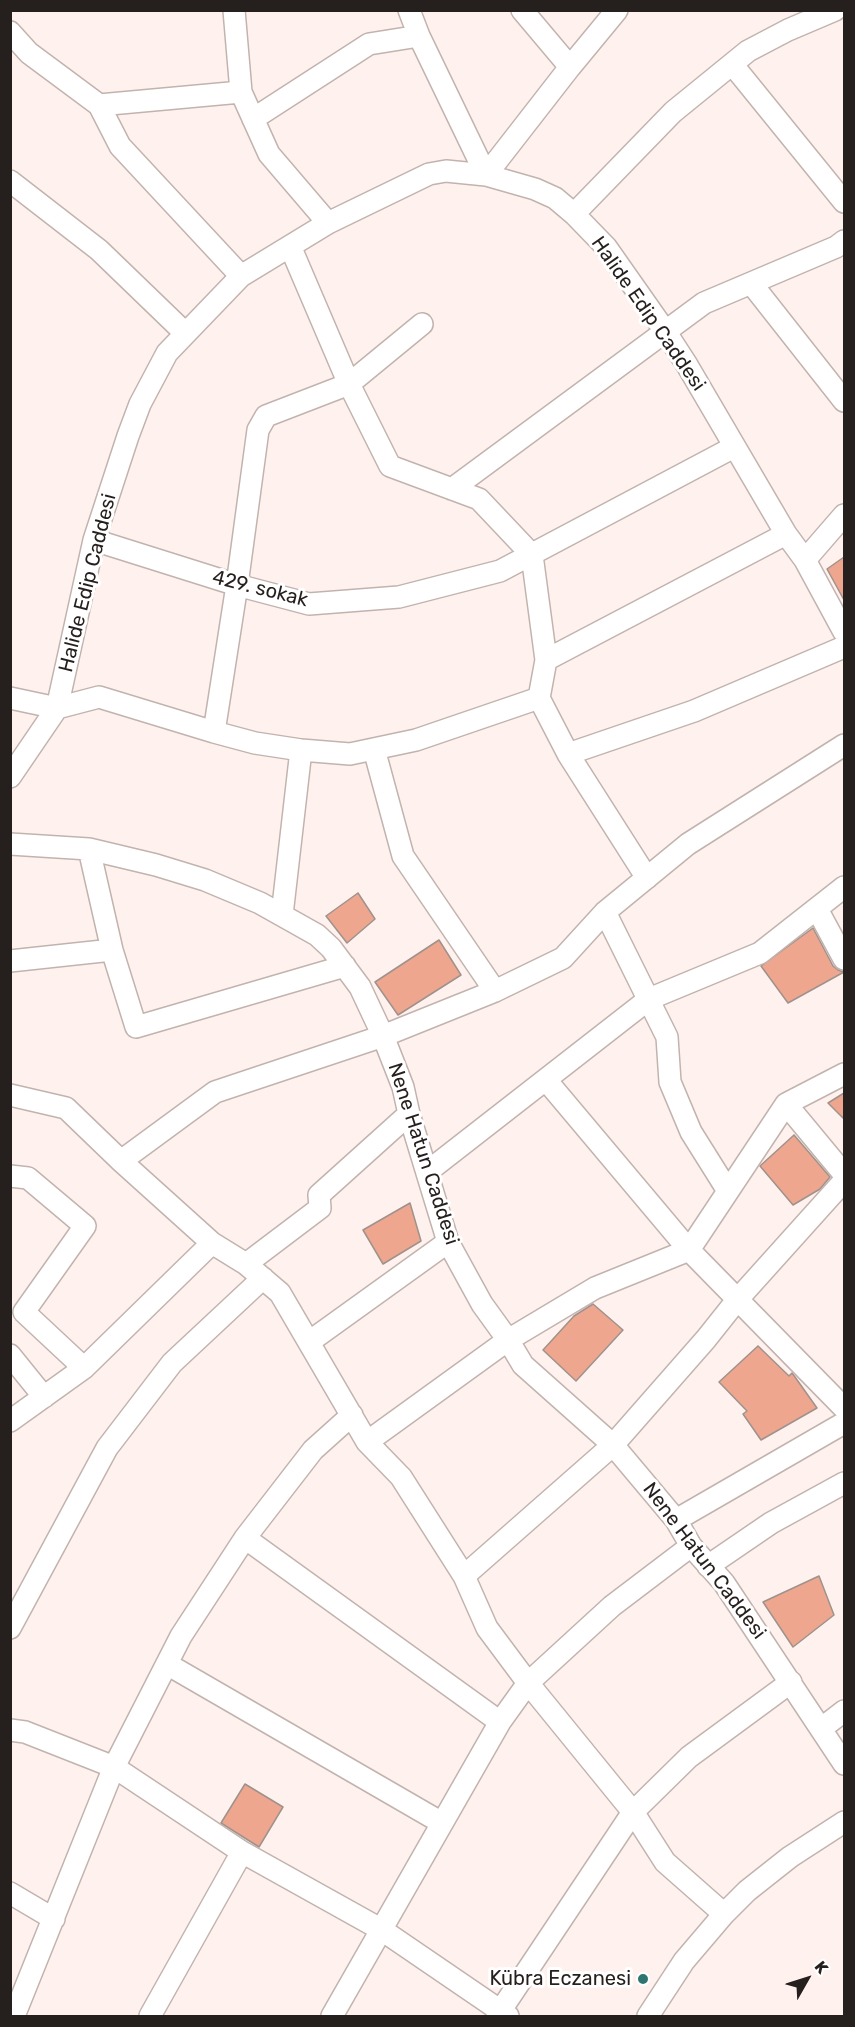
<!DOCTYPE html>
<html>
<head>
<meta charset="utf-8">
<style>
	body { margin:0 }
	#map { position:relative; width:855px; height:2027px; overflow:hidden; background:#fff2ee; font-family:Rubik,sans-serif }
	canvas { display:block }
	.frame { position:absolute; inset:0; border:12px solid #251f1d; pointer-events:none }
	.north { position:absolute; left:777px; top:1949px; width:60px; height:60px; -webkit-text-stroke:4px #fff; paint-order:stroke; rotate:51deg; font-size:16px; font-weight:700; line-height:24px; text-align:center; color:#251f1d }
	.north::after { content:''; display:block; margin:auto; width:21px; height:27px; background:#251f1d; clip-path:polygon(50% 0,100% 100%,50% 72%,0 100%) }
</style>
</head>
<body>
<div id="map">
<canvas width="855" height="2027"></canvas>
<div class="frame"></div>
<div class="north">K</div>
</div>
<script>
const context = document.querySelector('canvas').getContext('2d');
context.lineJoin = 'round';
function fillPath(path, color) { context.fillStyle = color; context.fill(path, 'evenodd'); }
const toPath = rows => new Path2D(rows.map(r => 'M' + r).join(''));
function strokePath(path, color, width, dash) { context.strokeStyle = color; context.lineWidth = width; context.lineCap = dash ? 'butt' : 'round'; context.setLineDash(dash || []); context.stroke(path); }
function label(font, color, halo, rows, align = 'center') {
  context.font = font + ' Rubik,sans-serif'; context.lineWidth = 6; context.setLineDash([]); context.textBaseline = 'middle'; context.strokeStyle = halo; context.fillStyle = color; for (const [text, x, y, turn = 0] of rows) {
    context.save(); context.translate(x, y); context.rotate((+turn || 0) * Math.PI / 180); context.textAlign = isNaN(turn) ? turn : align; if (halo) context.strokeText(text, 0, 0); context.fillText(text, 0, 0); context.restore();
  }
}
const building = toPath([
	[844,557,844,600,827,569,844,557],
	[358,893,375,919,347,943,326,916,358,893],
	[813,928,833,966,838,970,844,972,788,1003,761,966,813,928],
	[439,940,461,975,398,1015,375,982,439,940],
	[844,1093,844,1119,828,1103,844,1093],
	[794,1135,830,1177,820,1189,793,1205,760,1166,794,1135],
	[410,1203,421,1241,383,1264,363,1230,410,1203],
	[593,1304,623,1330,576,1381,543,1350,574,1316,593,1304],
	[758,1346,789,1376,792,1373,795,1377,817,1408,761,1440,743,1414,747,1411,719,1382,758,1346],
	[819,1576,834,1615,793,1647,763,1602,819,1576],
	[245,1784,283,1807,259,1847,221,1823,245,1784]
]);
fillPath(building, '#eea78e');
strokePath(building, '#9f918c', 1.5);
const minor = toPath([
	[234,10,241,92,269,154,328,223],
	[409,10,419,36,486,175,570,67,617,10],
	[522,10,570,67],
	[10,32,29,53,99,105,120,146,241,276],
	[732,64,844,202],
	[99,105,241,92],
	[253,119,369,44,419,36],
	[10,181,99,250,185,333],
	[574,214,673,112,748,51,788,30,835,10],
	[290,246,349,384,390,466,479,499,532,555,546,660,539,698,568,754,647,878],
	[751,283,844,401],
	[452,489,704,303,836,247,844,241],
	[94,540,237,585,309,604,399,597,500,571,734,447],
	[805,560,844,515],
	[546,660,786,534],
	[10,698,57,708,99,697,214,732,255,743,301,750,350,754,416,740,539,698],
	[214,732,237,585,258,430,266,416,349,384,422,324],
	[374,749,403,856,495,991],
	[568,754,694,711,844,647],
	[10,777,57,708,94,540,128,436,140,404,167,353,241,276,328,223,429,174,446,171,486,175,535,189,555,198,574,214,606,247,665,331,687,365,786,534,805,560,844,632],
	[10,844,89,849,156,865,205,880,260,903,317,935,331,948,360,987,383,1036,403,1087,409,1114,448,1242,482,1304,508,1340,523,1365,613,1445,676,1520,691,1546,724,1583,844,1764],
	[89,849,112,950,136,1027,345,966],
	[817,909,844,959],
	[605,912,667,1037,670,1082,691,1132,728,1191],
	[282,915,301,750],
	[10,961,112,950],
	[546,1080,689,1250,844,1408],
	[10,1095,66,1108,121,1161,212,1243,246,1264,280,1293,367,1442,401,1477,464,1576,487,1628,528,1683,633,1812,665,1862,724,1914],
	[786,1104,844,1174],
	[121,1161,215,1092,383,1036,495,991,563,958,605,912,688,844,844,745],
	[427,1172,649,999,760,953,844,887],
	[10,1176,28,1178,85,1226,24,1312,84,1368],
	[246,1264,320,1208,319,1195,409,1114],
	[309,1342,448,1242],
	[10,1355,44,1397],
	[10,1421,84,1368,212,1243],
	[367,1442,508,1340,595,1288,689,1250,786,1104,844,1074],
	[676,1520,844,1423],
	[245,1538,500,1722],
	[708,1566,771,1523,844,1483],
	[464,1576,613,1445,706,1339,737,1300,844,1181],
	[10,1628,107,1448,172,1363,263,1278],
	[167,1664,442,1823],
	[822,1728,844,1711],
	[10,1730,25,1732,114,1767,242,1852,382,1930,508,2016],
	[10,1893,54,1919],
	[14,2016,114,1767,181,1636,245,1538,313,1450,352,1415],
	[150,2016,242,1852],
	[332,2016,500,1722,528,1683,612,1606,691,1546],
	[497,2016,633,1812,689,1757,791,1682],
	[648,2016,684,1961,724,1914,747,1891,790,1857,844,1822]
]);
strokePath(minor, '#c2b3ae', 24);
strokePath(minor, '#fff', 21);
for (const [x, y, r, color] of [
	[643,1979,6,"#2d7570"]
]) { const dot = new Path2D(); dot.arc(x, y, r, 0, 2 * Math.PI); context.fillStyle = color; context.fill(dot); strokePath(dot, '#fff', 2); }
label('20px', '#251f1d', '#fff', [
	["Halide Edip Caddesi",648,314,55],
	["Halide Edip Caddesi",88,583,-76],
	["429. sokak",260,589,14],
	["Nene Hatun Caddesi",423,1154,72],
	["Nene Hatun Caddesi",704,1561,53]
]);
label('20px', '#251f1d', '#fff', [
	["Kübra Eczanesi",631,1979]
], 'right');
</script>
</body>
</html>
